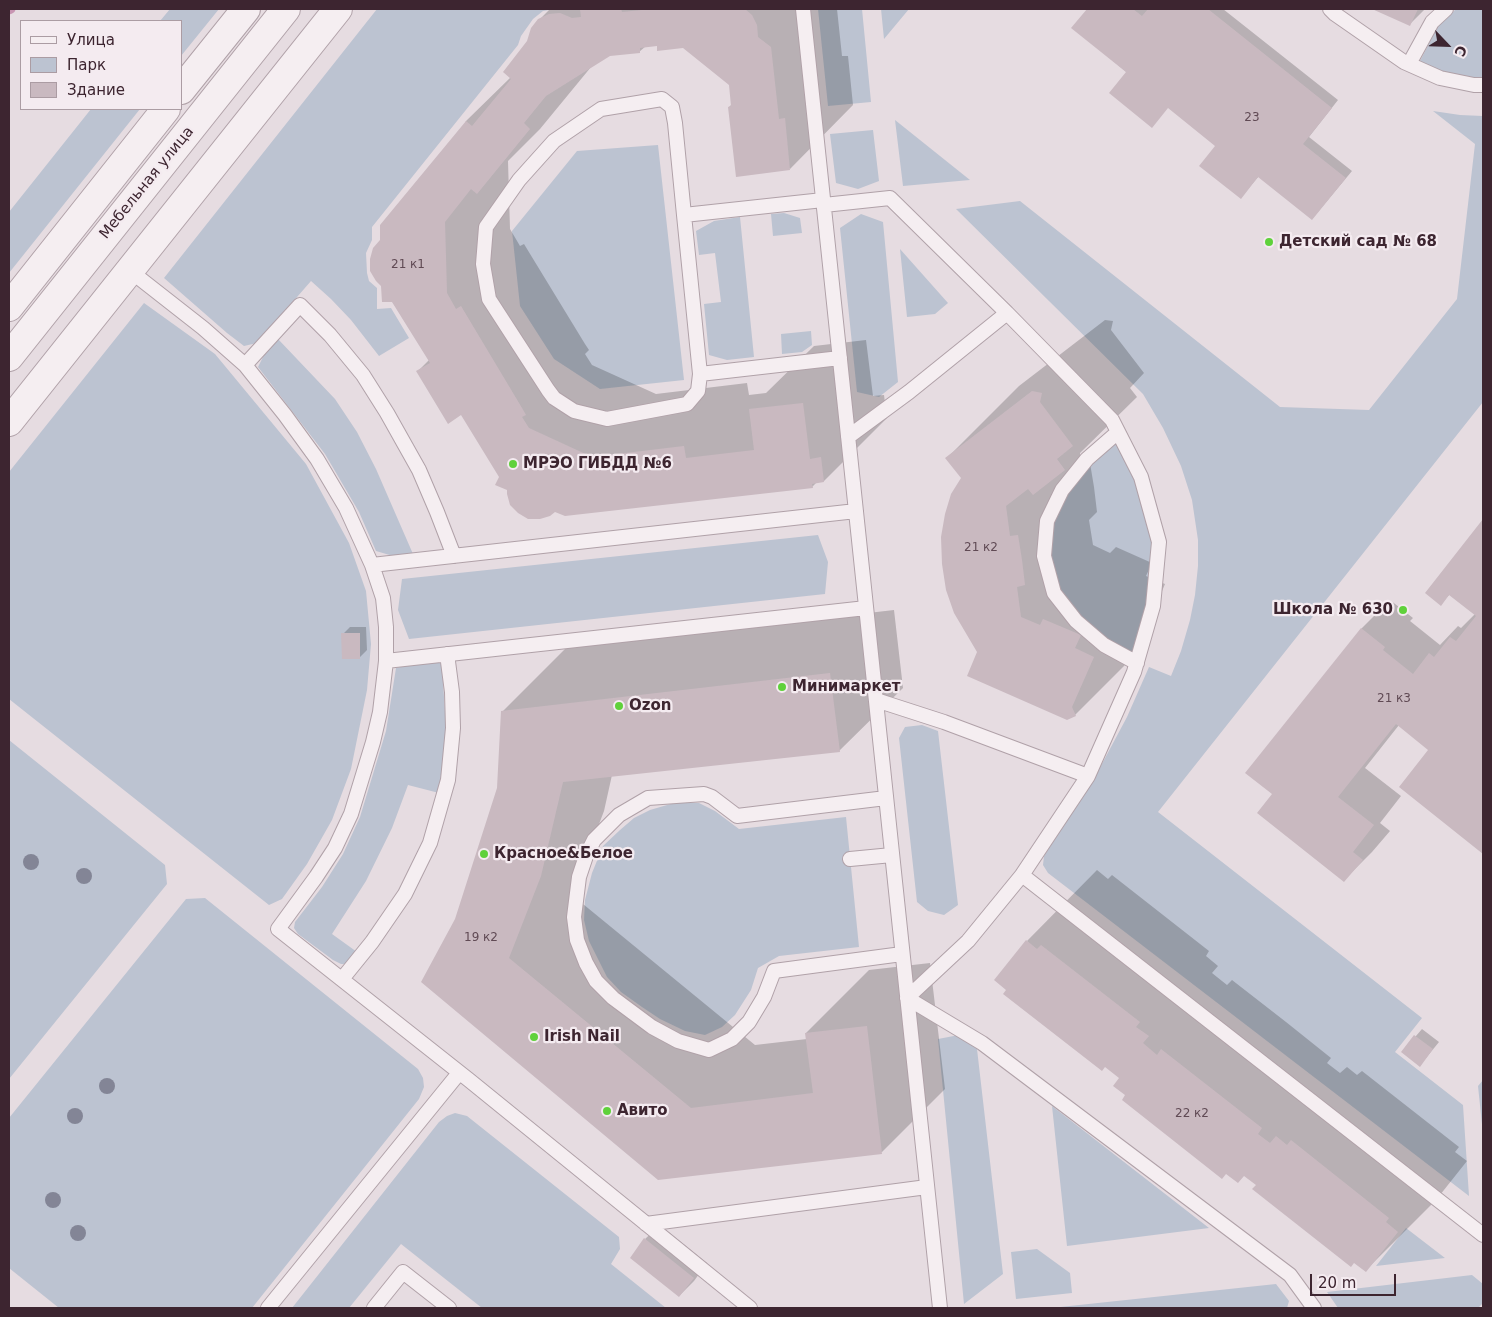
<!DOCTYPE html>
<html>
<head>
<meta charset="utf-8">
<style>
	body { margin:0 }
	#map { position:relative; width:1492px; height:1317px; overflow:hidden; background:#e6dce1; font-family:"DejaVu Sans",sans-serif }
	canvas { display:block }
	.frame { position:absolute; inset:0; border:10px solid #3d2530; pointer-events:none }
	.legend { position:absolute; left:20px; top:20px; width:162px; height:90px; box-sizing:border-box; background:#f4ebf0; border:1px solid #ab9ca3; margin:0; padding:6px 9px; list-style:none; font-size:15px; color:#3d2530 }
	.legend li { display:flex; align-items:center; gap:10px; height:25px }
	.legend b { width:25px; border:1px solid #ab9ca3 }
	.north { position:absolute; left:1422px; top:20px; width:50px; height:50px; -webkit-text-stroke:4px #f4ebf0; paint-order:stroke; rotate:114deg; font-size:14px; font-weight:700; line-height:20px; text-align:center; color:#3d2530 }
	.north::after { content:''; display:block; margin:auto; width:18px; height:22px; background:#3d2530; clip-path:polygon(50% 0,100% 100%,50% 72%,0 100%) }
	.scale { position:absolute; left:1310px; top:1274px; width:86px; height:22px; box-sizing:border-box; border:2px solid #3d2530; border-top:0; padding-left:6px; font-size:15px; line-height:18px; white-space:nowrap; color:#3d2530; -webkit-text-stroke:4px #f4ebf0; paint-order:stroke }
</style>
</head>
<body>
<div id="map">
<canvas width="1492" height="1317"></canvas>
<div class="frame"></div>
<ul class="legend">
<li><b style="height:6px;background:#f5eef1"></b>Улица</li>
<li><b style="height:14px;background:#bcc3d1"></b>Парк</li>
<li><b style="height:14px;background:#c9b9c0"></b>Здание</li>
</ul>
<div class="north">С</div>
<div class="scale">20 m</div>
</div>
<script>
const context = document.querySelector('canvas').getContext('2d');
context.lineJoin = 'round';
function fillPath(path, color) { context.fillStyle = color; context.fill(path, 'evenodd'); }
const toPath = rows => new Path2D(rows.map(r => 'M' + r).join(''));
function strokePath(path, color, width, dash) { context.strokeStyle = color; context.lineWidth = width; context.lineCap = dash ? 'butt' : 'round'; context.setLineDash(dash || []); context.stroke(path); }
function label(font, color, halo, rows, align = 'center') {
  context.font = font + ' "DejaVu Sans",sans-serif'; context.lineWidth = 4.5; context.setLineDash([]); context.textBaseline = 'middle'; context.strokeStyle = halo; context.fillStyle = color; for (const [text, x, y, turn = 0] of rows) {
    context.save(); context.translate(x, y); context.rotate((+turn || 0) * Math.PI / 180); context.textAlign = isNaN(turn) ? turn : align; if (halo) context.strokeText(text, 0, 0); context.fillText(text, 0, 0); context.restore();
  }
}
fillPath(toPath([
	[170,9,219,9,181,56,181,21,160,21],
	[377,9,555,9,543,11,533,19,521,36,518,45,372,227,372,240,366,253,367,273,369,281,377,288,377,309,391,308,409,338,379,356,351,320,331,299,311,281,257,343,244,346,227,333,164,278],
	[818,9,862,9,871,102,828,106],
	[881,9,909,9,884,39],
	[1456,9,1483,9,1483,79,1475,79,1447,73,1419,63,1438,26],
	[91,109,140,109,9,273,9,212],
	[1433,111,1460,115,1483,116,1483,402,1158,812,1422,1018,1395,1052,1463,1105,1469,1196,1048,873,1043,865,1044,856,1096,775,1127,717,1149,667,1171,676,1181,651,1190,620,1195,595,1198,566,1198,540,1192,500,1181,466,1163,428,1143,394,956,209,1020,201,1280,407,1369,410,1457,299,1475,144],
	[895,120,970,180,903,186],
	[873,130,879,181,858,189,836,183,830,134],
	[658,145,684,380,600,389,554,359,520,306,512,231,577,151],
	[784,213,800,218,802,233,773,236,771,214],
	[861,214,883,222,898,382,879,397,857,392,840,228],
	[740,217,754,357,727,360,709,355,704,304,721,302,715,253,699,255,696,231,714,221],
	[900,249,948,303,935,314,907,317],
	[144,303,215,354,306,464,349,543,366,591,371,644,367,690,351,769,332,820,307,864,282,899,269,905,9,699,9,472],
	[811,331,812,345,802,352,782,354,781,334],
	[278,339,335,399,357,432,376,469,413,554,393,556,376,551,359,512,325,454,258,367,265,353],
	[1116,438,1136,480,1153,542,1148,604,1134,657,1105,642,1058,593,1048,558,1050,522,1066,491],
	[818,535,828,562,825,594,409,639,398,610,402,579],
	[438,662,440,663,442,666,446,728,439,793,408,785,392,828,366,881,332,934,357,952,347,962,344,964,341,964,333,960,298,934,294,928,295,922,322,887,343,854,360,817,386,731,396,668,414,664],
	[922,725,938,731,958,905,944,915,928,911,917,902,899,738,905,727],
	[9,740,165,865,167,884,9,1079],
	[674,803,699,803,715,811,739,829,846,817,859,947,779,956,758,968,751,990,735,1015,722,1027,705,1035,685,1031,660,1019,642,1007,621,992,607,977,589,941,584,920,585,900,592,873,603,846,620,830,634,818,650,810],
	[205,898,418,1069,423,1078,424,1087,419,1099,252,1308,59,1308,9,1268,9,1118,186,899],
	[959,1035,977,1049,1003,1274,964,1304,938,1039],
	[1483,1080,1483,1134,1478,1086],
	[1052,1106,1209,1228,1067,1246],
	[455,1113,467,1116,619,1237,620,1249,611,1264,666,1308,482,1308,401,1244,349,1308,292,1308,439,1122,447,1116],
	[1406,1228,1445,1258,1376,1266],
	[1037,1249,1070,1273,1072,1293,1016,1299,1011,1252],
	[1472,1275,1483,1284,1483,1303,1478,1308,1338,1308,1327,1292],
	[1276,1284,1289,1301,1287,1308,1051,1308]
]), '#bcc3d1');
fillPath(toPath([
	[550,9,837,9,842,56,848,56,853,105,790,169,729,107,732,104,730,85,684,47,658,44,646,46,639,52,609,55,591,67,540,129,508,161,510,229,520,246,524,244,585,344,589,350,585,354,592,365,656,394,747,383,749,395,766,393,814,346,866,340,873,396,884,395,887,418,824,481,817,482,812,487,508,489,462,413,418,371,429,360,382,285,466,121,511,77,539,20],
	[1088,9,1223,9,1338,100,1309,137,1352,171,1312,219,1259,176,1241,197,1216,146,1073,28],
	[1375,9,1425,9,1410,24],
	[1105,320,1113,321,1111,330,1144,373,1130,388,1137,397,1080,453,1082,464,1090,463,1094,487,1097,512,1089,520,1093,545,1110,553,1116,547,1152,563,1146,576,1165,584,1144,634,1147,643,1075,715,978,652,962,478,947,458,1019,386],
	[1483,521,1483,853,1400,787,1430,750,1399,725,1365,768,1401,796,1380,823,1390,831,1372,852,1344,880,1274,794,1247,773,1362,628,1390,600,1413,618,1410,621,1440,645,1458,626,1461,628,1475,614,1450,594,1441,604,1427,593],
	[894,610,903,688,839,751,612,775,604,811,572,895,755,1045,807,1039,806,1033,869,970,930,963,945,1089,882,1152,658,1179,457,919,499,789,502,712,566,648],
	[350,627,366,627,367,650,360,657,343,634],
	[1097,870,1108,879,1112,875,1209,951,1206,956,1218,966,1212,973,1227,985,1232,980,1286,1022,1331,1058,1327,1063,1340,1073,1347,1067,1357,1075,1362,1071,1459,1147,1455,1152,1467,1161,1436,1200,1366,1270,1245,1175,1226,1173,1127,1095,1121,1078,1027,941],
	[1422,1029,1439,1042,1426,1058,1403,1051],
	[660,1225,707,1263,694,1281,679,1296,645,1239]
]), '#0003');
strokePath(toPath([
	[9,10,11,9]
]), '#c895b2', 9);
fillPath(toPath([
	[580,9,621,9,622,12,652,9,745,9,752,15,757,25,758,37,771,47,779,119,785,118,790,170,736,177,728,107,731,106,729,85,683,48,657,51,657,46,640,48,640,53,610,56,546,96,524,123,530,129,477,194,471,189,445,222,447,293,456,309,461,306,522,408,526,415,522,417,529,428,592,457,684,446,686,458,754,450,749,409,803,403,810,459,821,457,824,482,812,484,813,488,565,516,555,512,550,516,540,519,528,519,518,513,510,505,507,494,507,490,495,485,499,477,461,415,448,424,416,371,430,363,392,302,382,302,381,286,376,281,370,271,370,259,373,248,380,240,380,225,466,121,472,126,511,79,503,72,527,41,531,28,538,19,549,14,560,13,572,18,581,17],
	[1087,9,1133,9,1142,16,1148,9,1208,9,1332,108,1303,144,1346,178,1312,220,1258,177,1241,199,1199,166,1215,146,1168,108,1152,128,1109,93,1126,72,1071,28],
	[1372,9,1418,9,1410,26],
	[1032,391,1042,393,1040,402,1073,446,1057,459,1065,470,1033,495,1028,489,1006,506,1010,536,1018,535,1022,560,1025,585,1017,587,1021,617,1040,625,1043,619,1081,635,1075,648,1094,657,1072,707,1076,716,1067,720,967,676,977,652,954,613,946,590,942,564,941,537,945,514,951,494,961,478,945,458],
	[1483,519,1483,854,1399,787,1428,750,1396,724,1338,797,1374,825,1353,852,1363,860,1344,882,1257,813,1272,794,1245,773,1361,628,1385,647,1383,650,1413,674,1429,653,1434,657,1450,637,1456,641,1476,616,1449,595,1441,606,1425,593],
	[341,633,360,633,360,659,342,659],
	[830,673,840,752,563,782,541,876,509,958,691,1108,813,1093,805,1033,867,1026,882,1154,658,1180,421,982,455,919,497,788,501,711],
	[1026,940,1037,949,1041,945,1140,1022,1136,1027,1149,1036,1143,1043,1157,1055,1161,1049,1216,1092,1262,1128,1258,1134,1270,1143,1276,1136,1287,1145,1291,1140,1389,1218,1386,1222,1398,1232,1366,1272,1354,1263,1351,1267,1252,1189,1256,1185,1244,1176,1238,1183,1226,1174,1222,1179,1122,1100,1125,1095,1113,1086,1119,1078,1105,1067,1102,1071,1003,994,1006,990,994,980],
	[1414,1035,1433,1049,1420,1067,1401,1052],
	[644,1238,694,1278,679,1297,630,1258]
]), '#c9b9c0');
const service = toPath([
	[803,9,940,1308],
	[1330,9,1335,14,1404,62,1440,78,1474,85,1483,85],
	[1409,64,1432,22,1446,9],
	[824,205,890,198,1007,313],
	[684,215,700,374,698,391,687,404,607,419,574,411,554,398,548,390,489,299,483,264,486,227,519,180,554,141,601,109,662,99,672,107,675,123,684,215,823,200],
	[129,270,203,328,245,365,285,415,317,459,346,508,372,565,383,598,386,627,386,661,380,712,373,742,351,814,335,848,316,877,278,929,469,1080,750,1308],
	[245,365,300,305,330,335,363,375,387,413,419,470,437,512,454,556],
	[700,374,840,358],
	[1118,432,1087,459,1062,490,1047,521,1044,556,1054,593,1076,621,1104,645,1137,663],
	[848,437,909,392,1007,313,1112,420,1141,477,1159,542,1153,606,1134,672,1088,776,944,722,876,700],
	[372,565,856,511],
	[386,661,866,608],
	[886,798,737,816,712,797,704,794,648,798,619,815,594,840,586,856,579,877,574,917,577,940,586,963,596,981,613,998,652,1027,678,1041,709,1050,732,1039,749,1022,764,997,774,971,902,954],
	[850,859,892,855],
	[1022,875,1088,776],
	[342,979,372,942,405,894,430,843,448,780,453,728,452,692,447,654],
	[646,1224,927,1187],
	[268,1308,459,1073],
	[374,1308,403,1272,449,1308],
	[1314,1308,1290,1275,982,1043,907,998,968,941,1022,875,1483,1235]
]);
const minor = toPath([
	[9,422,338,9]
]);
const tertiary = toPath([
	[181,90,246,9],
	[9,307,166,109],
	[9,357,286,9]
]);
strokePath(service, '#b0a1a8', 16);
strokePath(minor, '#b0a1a8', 30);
strokePath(tertiary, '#b0a1a8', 30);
strokePath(service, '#f5eef1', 14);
strokePath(minor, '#f5eef1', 28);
strokePath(tertiary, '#f5eef1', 28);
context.fillStyle = '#838596';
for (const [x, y] of [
	[31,862],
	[84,876],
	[107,1086],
	[75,1116],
	[53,1200],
	[78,1233]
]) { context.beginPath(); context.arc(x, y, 8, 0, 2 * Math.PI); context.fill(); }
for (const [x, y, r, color] of [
	[1269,242,5,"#5fd13b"],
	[513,464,5,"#5fd13b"],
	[1403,610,5,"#5fd13b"],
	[782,687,5,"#5fd13b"],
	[619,706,5,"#5fd13b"],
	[484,854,5,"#5fd13b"],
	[534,1037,5,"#5fd13b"],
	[607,1111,5,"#5fd13b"]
]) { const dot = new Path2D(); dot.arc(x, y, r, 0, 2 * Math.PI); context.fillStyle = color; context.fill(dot); strokePath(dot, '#f4ebf0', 2); }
label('12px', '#604a54', null, [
	["23",1252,118],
	["21 к1",408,265],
	["21 к2",981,548],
	["21 к3",1394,699],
	["19 к2",481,938],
	["22 к2",1192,1114]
]);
label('15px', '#3d2530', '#f4ebf0', [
	["Мебельная улица",147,183,-51]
]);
label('bold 15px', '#3d2530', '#f4ebf0', [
	["Детский сад № 68",1279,242],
	["МРЭО ГИБДД №6",523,464],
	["Школа № 630",1393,610,"right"],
	["Минимаркет",792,687],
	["Ozon",629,706],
	["Красное&Белое",494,854],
	["Irish Nail",544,1037],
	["Авито",617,1111]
], 'left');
</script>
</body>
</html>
